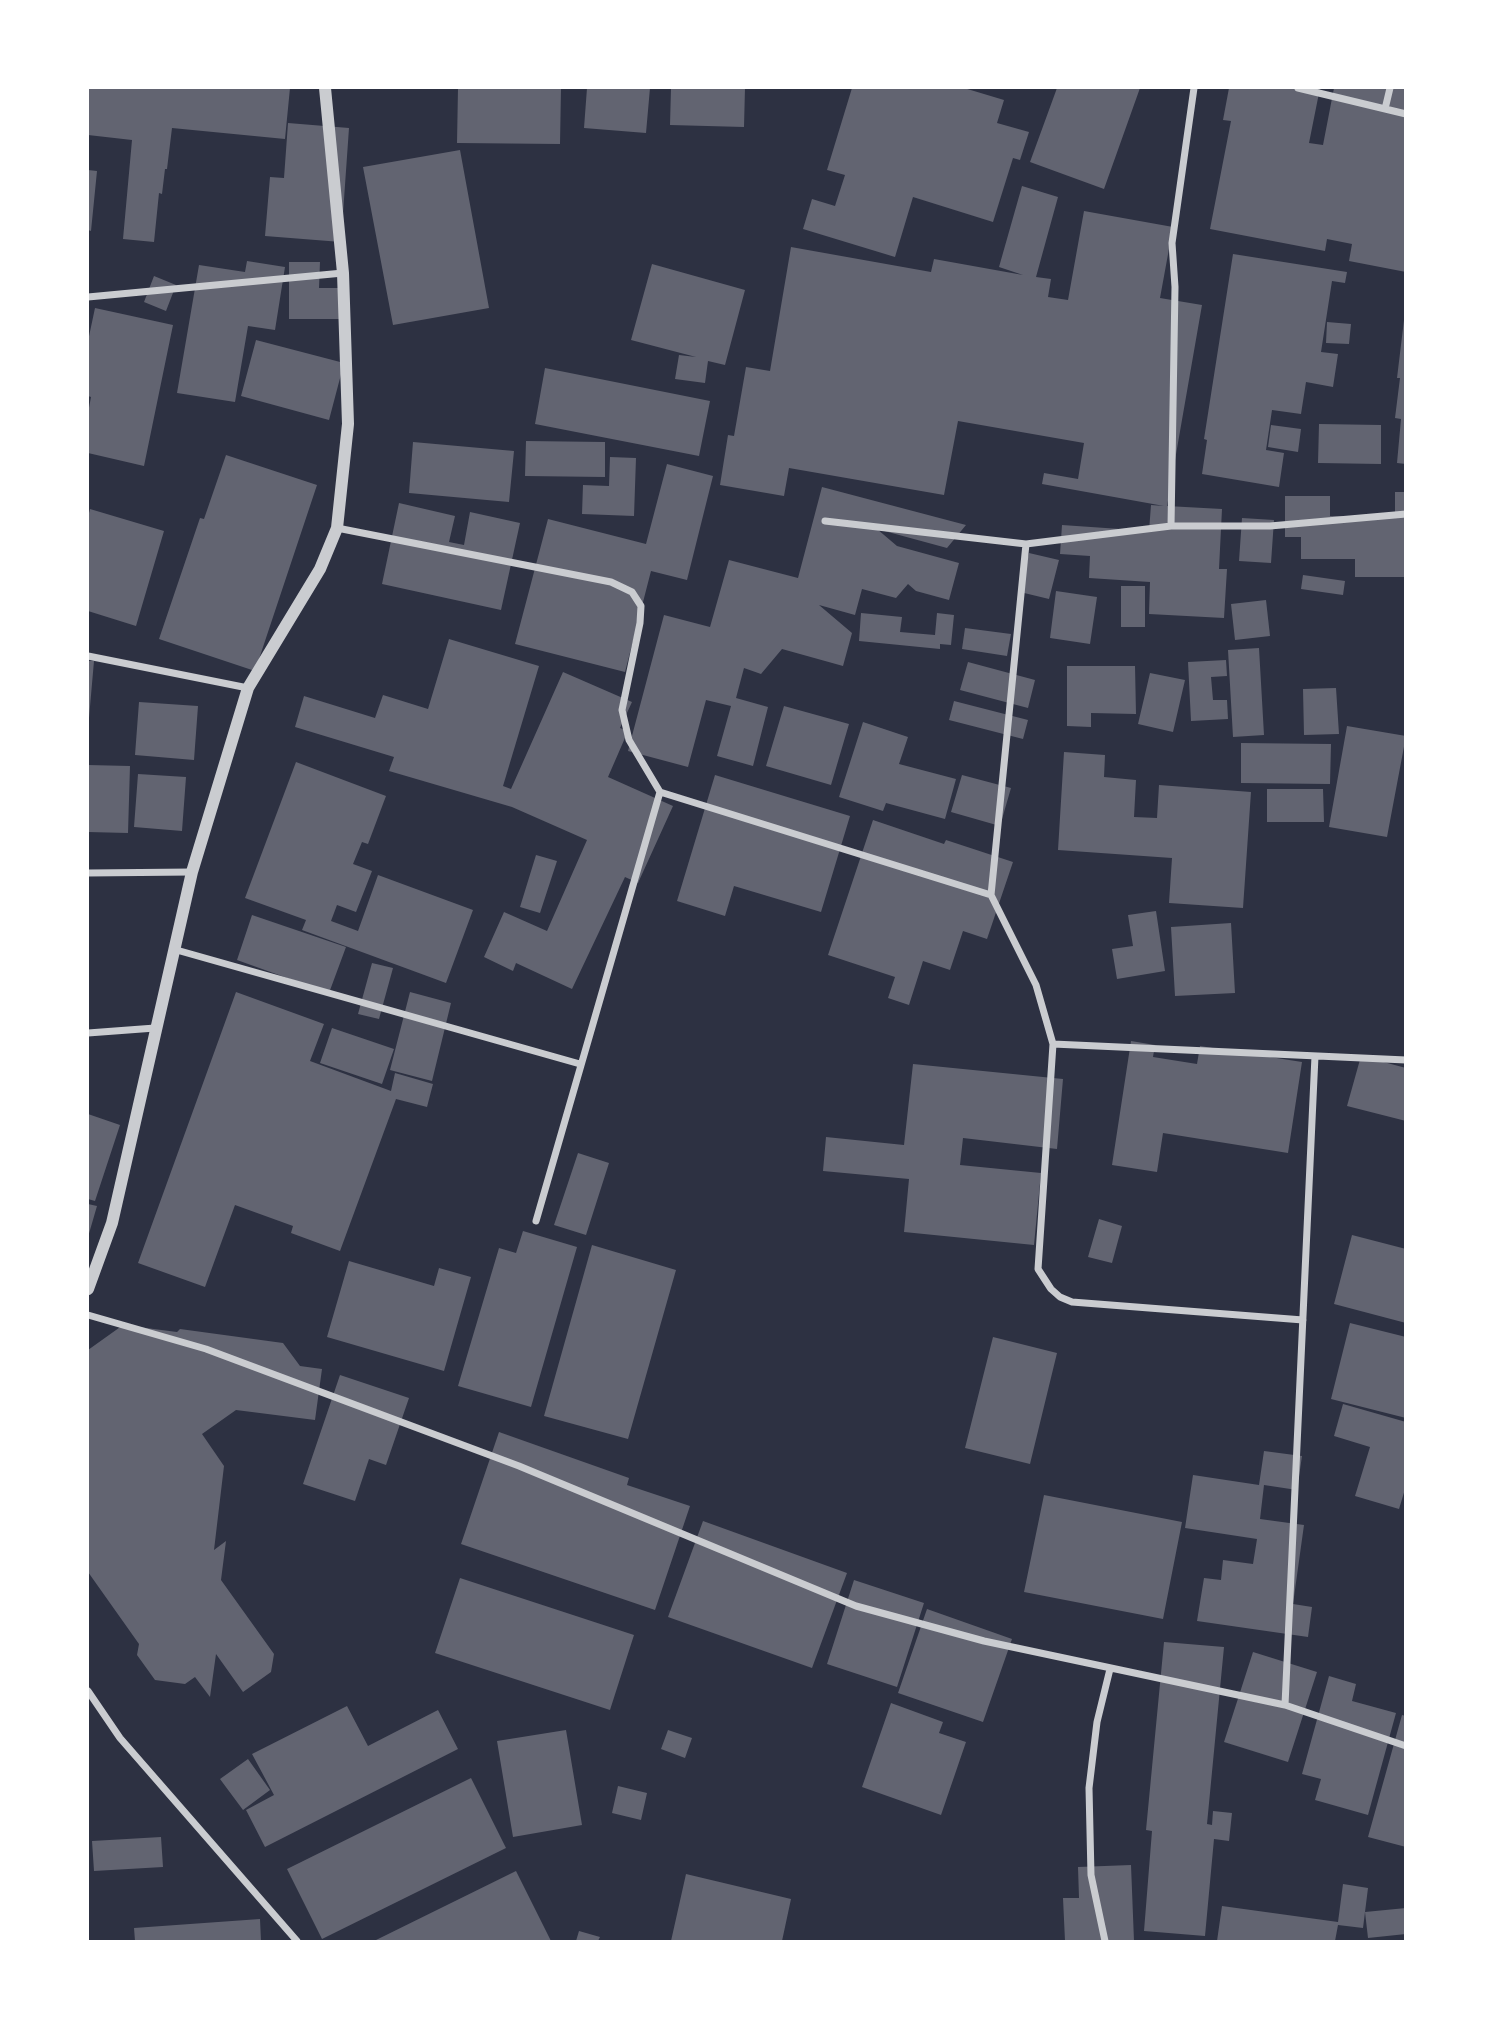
<!DOCTYPE html>
<html>
<head>
<meta charset="utf-8">
<style>
	body { margin:0 }
	#map { position:relative; width:1493px; height:2029px; overflow:hidden; background:#2d3142; font-family:Quicksand,sans-serif }
	canvas { display:block }
	.frame { position:absolute; inset:0; border:89px solid #fff; pointer-events:none }
</style>
</head>
<body>
<div id="map">
<canvas width="1493" height="2029"></canvas>
<div class="frame"></div>
</div>
<script>
const context = document.querySelector('canvas').getContext('2d');
context.lineJoin = 'round';
function fillPath(path, color) { context.fillStyle = color; context.fill(path, 'evenodd'); }
const toPath = rows => new Path2D(rows.map(r => 'M' + r).join(''));
function strokePath(path, color, width, dash) { context.strokeStyle = color; context.lineWidth = width; context.lineCap = dash ? 'butt' : 'round'; context.setLineDash(dash || []); context.stroke(path); }
fillPath(toPath([
	[88,88,290,88,285,139,172,128,167,169,165,169,162,194,159,193,154,242,123,239,132,140,88,135],
	[458,88,561,88,560,144,457,143],
	[587,88,650,88,646,133,584,128],
	[671,88,745,88,744,127,670,125],
	[852,88,964,88,1004,100,997,123,1029,132,1020,160,1013,158,993,222,913,197,895,257,803,229,812,199,835,206,845,175,827,170],
	[1057,88,1140,88,1104,189,1030,162],
	[1229,88,1320,88,1309,143,1323,145,1334,88,1406,88,1406,272,1349,261,1352,244,1327,239,1325,251,1210,229,1231,121,1223,120],
	[288,123,349,128,341,242,265,236,270,177,284,178],
	[460,150,489,308,393,325,363,167],
	[88,170,97,171,91,231,88,230],
	[1022,186,1058,197,1036,277,1051,279,1048,297,1068,300,1084,211,1173,227,1160,298,1202,305,1167,506,1222,509,1219,569,1227,569,1224,618,1149,614,1150,582,1089,578,1090,556,1060,554,1062,525,1149,531,1151,505,1164,506,1042,484,1044,473,1078,479,1084,443,958,421,944,495,789,468,784,496,720,485,728,435,734,436,746,367,770,371,791,247,931,272,934,259,1023,275,999,267],
	[1233,254,1347,272,1345,283,1332,281,1321,352,1338,354,1333,387,1306,382,1301,414,1272,410,1266,450,1284,453,1279,487,1202,474,1207,440,1204,439],
	[247,261,285,267,275,330,248,326,235,402,177,393,199,265,245,272],
	[289,262,320,262,319,288,344,288,344,319,289,319],
	[652,264,745,290,725,365,708,361,705,383,675,379,679,355,696,357,631,340],
	[154,276,176,285,166,311,144,302],
	[95,308,173,325,144,466,88,453,88,413,91,397,88,396,88,341],
	[1404,320,1406,320,1406,464,1397,463,1401,419,1395,418,1400,378,1397,378],
	[1327,322,1351,324,1349,344,1326,343],
	[256,340,344,363,329,420,241,396],
	[545,368,710,401,699,456,535,424],
	[1319,424,1381,425,1381,464,1318,463],
	[1271,425,1301,429,1298,452,1268,447],
	[526,441,605,442,605,477,525,476],
	[413,442,514,451,509,502,409,493],
	[226,455,317,485,255,671,159,639,200,518,204,519],
	[610,457,636,458,634,516,582,514,583,485,609,486],
	[667,464,713,476,687,580,651,571,625,672,515,644,548,519,646,544],
	[822,487,966,525,947,548,877,529,897,546,959,563,949,600,916,591,908,584,896,598,862,589,855,615,819,605,852,633,843,666,782,649,761,674,744,668,736,698,768,707,753,766,717,756,731,706,706,700,688,767,628,751,664,615,710,627,729,560,798,578],
	[1395,492,1406,492,1406,577,1355,577,1355,559,1301,559,1301,537,1285,537,1285,496,1330,496,1330,516,1395,516],
	[399,503,455,516,449,542,464,545,470,512,520,523,501,610,382,584],
	[90,509,164,531,136,626,88,611,88,517],
	[1242,518,1274,520,1271,563,1239,561],
	[1029,553,1059,560,1049,599,1020,592],
	[1303,575,1345,581,1343,595,1301,589],
	[1121,586,1145,586,1145,627,1121,627],
	[1056,591,1097,597,1090,644,1050,638],
	[1266,600,1270,636,1235,640,1231,604],
	[861,613,902,617,900,632,935,635,937,613,954,615,951,645,940,644,940,649,859,641],
	[965,628,1011,634,1007,656,962,649],
	[449,639,539,666,503,786,511,789,563,672,632,702,620,728,628,731,608,777,673,806,638,883,625,877,572,989,516,963,513,971,484,957,504,912,547,931,587,840,512,807,389,771,394,757,295,727,304,696,375,718,383,695,428,709],
	[1259,648,1264,735,1233,737,1228,650],
	[1226,660,1227,676,1211,677,1213,700,1227,700,1228,719,1191,721,1188,662],
	[88,661,94,661,89,718,88,718],
	[968,662,1035,680,1028,708,960,690],
	[1067,666,1135,666,1136,714,1091,713,1091,727,1067,726],
	[1150,673,1185,680,1173,732,1138,724],
	[1336,688,1339,734,1304,735,1303,689],
	[954,701,1028,720,1023,739,949,720],
	[139,702,198,706,194,760,135,755],
	[784,706,849,724,831,785,766,766],
	[863,722,908,737,899,764,956,779,945,819,886,803,883,811,839,797],
	[1347,726,1406,736,1387,837,1329,827],
	[1241,743,1331,744,1330,784,1241,783],
	[1064,752,1105,755,1104,777,1136,780,1134,817,1157,818,1159,785,1251,792,1243,908,1169,903,1172,858,1058,850],
	[296,762,386,796,368,844,362,842,353,864,372,871,356,912,337,905,331,921,358,931,378,875,473,910,446,983,302,930,306,920,245,898],
	[88,765,130,766,128,833,88,832],
	[138,774,186,777,182,831,134,827],
	[715,775,850,816,821,912,734,886,725,916,677,901],
	[962,775,1011,788,1000,826,951,812],
	[1267,789,1323,789,1324,822,1267,822],
	[873,820,944,844,946,840,1013,862,987,939,963,931,950,970,923,961,909,1005,888,998,895,977,828,955],
	[536,855,557,861,540,913,520,907],
	[1156,911,1165,971,1117,979,1112,949,1133,946,1128,915],
	[252,915,346,947,329,993,237,960],
	[1231,923,1235,993,1175,996,1171,927],
	[372,963,393,968,379,1019,358,1014],
	[236,992,324,1024,310,1061,391,1091,395,1073,433,1084,427,1107,396,1099,340,1251,291,1233,293,1226,235,1205,205,1287,138,1263],
	[410,992,451,1003,432,1081,390,1070],
	[332,1028,394,1049,382,1084,320,1063],
	[1131,1041,1155,1045,1153,1057,1197,1064,1200,1046,1302,1062,1288,1153,1163,1133,1157,1172,1112,1165],
	[1361,1056,1406,1068,1406,1121,1347,1106],
	[913,1064,1063,1079,1057,1149,963,1138,960,1165,1041,1173,1034,1245,904,1232,909,1179,823,1171,826,1137,904,1145],
	[88,1114,120,1125,95,1201,88,1199],
	[578,1153,609,1163,586,1235,554,1225],
	[88,1204,97,1206,88,1237],
	[1099,1219,1122,1226,1112,1263,1088,1257],
	[523,1231,577,1247,531,1407,458,1386,499,1248,516,1253],
	[1352,1235,1406,1249,1406,1323,1334,1304],
	[592,1245,676,1270,628,1439,544,1416],
	[349,1261,434,1286,439,1268,471,1277,444,1371,327,1337],
	[1350,1323,1406,1337,1406,1418,1331,1399],
	[123,1325,177,1332,180,1329,283,1343,300,1366,322,1369,315,1420,236,1410,202,1434,224,1466,214,1550,226,1541,221,1580,274,1654,271,1672,243,1692,216,1654,210,1697,195,1677,185,1684,155,1680,137,1655,139,1644,88,1572,88,1350],
	[993,1337,1057,1353,1030,1464,965,1448],
	[340,1375,409,1398,386,1465,369,1459,355,1501,303,1484],
	[1343,1404,1406,1422,1406,1486,1399,1509,1355,1496,1370,1447,1334,1436],
	[499,1432,629,1478,627,1485,690,1506,655,1610,461,1544],
	[1264,1451,1302,1456,1297,1490,1264,1485,1260,1519,1304,1525,1293,1604,1312,1607,1308,1637,1197,1621,1204,1578,1221,1580,1223,1560,1253,1564,1257,1539,1185,1528,1193,1475,1259,1485],
	[1044,1495,1182,1522,1163,1619,1024,1592],
	[703,1521,847,1573,812,1668,668,1617],
	[460,1578,634,1635,610,1710,435,1653],
	[854,1580,924,1603,897,1687,827,1664],
	[927,1609,1012,1639,983,1722,898,1693],
	[1164,1642,1224,1647,1207,1824,1212,1825,1213,1811,1232,1813,1229,1841,1214,1839,1205,1936,1144,1931,1152,1831,1146,1830],
	[1253,1652,1317,1672,1288,1762,1224,1742],
	[1329,1676,1356,1684,1352,1701,1396,1713,1368,1815,1315,1800,1321,1779,1302,1774],
	[891,1703,943,1722,939,1733,966,1742,941,1815,862,1787],
	[347,1706,368,1746,438,1710,458,1749,265,1847,246,1810,274,1795,252,1754],
	[1402,1715,1406,1716,1406,1847,1368,1837],
	[566,1730,582,1825,513,1837,497,1741],
	[668,1730,692,1738,685,1758,661,1749],
	[248,1759,270,1790,243,1810,220,1779],
	[471,1778,506,1848,322,1939,287,1869],
	[618,1786,647,1793,641,1820,612,1813],
	[161,1837,163,1867,94,1871,92,1841],
	[1131,1865,1134,1941,1065,1941,1063,1898,1079,1898,1078,1867],
	[516,1871,551,1941,374,1941],
	[686,1874,791,1899,782,1941,671,1941],
	[1343,1884,1368,1888,1363,1928,1338,1925,1335,1941,1217,1941,1222,1906,1338,1922],
	[1406,1908,1406,1934,1368,1938,1365,1912],
	[260,1919,261,1941,135,1941,134,1928],
	[579,1931,600,1937,598,1941,576,1941]
]), '#626471');
strokePath(toPath([
	[1298,88,1406,114],
	[1385,109,1390,88],
	[88,297,343,273],
	[825,521,1026,544,1171,526,1270,526,1406,514],
	[1171,526,1175,287,1172,243,1194,88],
	[337,528,611,582,632,592,641,606,640,623,622,710,629,740,660,792,536,1221],
	[1026,544,991,895,1036,985,1053,1044,1038,1269,1051,1289,1060,1297,1072,1302,1303,1320],
	[88,656,248,688],
	[660,792,991,895],
	[88,873,192,872],
	[173,949,580,1064],
	[88,1033,155,1028],
	[1053,1044,1406,1060],
	[88,1315,206,1349,519,1466,856,1606,984,1641,1285,1705,1406,1746],
	[88,1691,120,1738,297,1941],
	[1285,1705,1315,1056],
	[1105,1941,1091,1875,1089,1788,1097,1722,1110,1669]
]), '#caccd0', 7);
strokePath(toPath([
	[88,1289,112,1223,192,872,248,688,320,569,337,528,348,424,343,273,325,88]
]), '#caccd0', 12);
</script>
</body>
</html>
